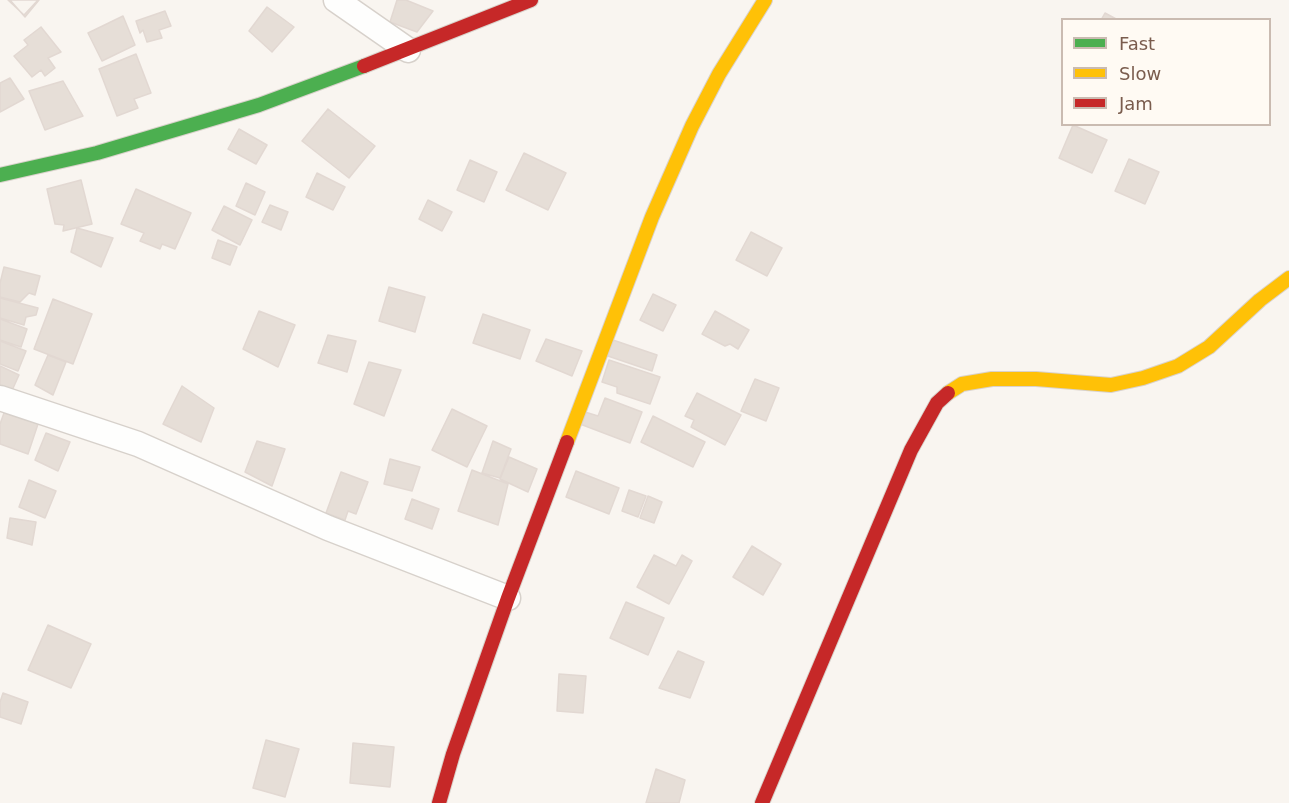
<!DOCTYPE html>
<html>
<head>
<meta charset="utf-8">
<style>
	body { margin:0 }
	#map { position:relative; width:1289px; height:803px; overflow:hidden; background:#f9f5f0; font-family:"DejaVu Sans",sans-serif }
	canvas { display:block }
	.legend { position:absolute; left:1061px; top:18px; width:210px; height:108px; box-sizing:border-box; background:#fffaf3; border:2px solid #cabbb1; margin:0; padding:8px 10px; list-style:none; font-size:18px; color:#7a5c4d }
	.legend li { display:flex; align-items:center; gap:12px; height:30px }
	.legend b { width:30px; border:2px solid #cabbb1 }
</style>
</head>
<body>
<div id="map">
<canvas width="1289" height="803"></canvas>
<ul class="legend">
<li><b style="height:8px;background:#4caf50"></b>Fast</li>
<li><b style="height:8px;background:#ffc107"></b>Slow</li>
<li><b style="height:8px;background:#c62828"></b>Jam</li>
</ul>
</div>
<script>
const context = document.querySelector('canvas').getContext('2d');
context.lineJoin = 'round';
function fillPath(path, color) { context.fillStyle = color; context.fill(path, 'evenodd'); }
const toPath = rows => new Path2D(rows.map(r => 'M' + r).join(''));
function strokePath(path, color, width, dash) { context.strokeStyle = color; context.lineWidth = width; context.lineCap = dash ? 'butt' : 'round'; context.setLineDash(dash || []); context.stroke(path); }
const building = toPath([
	[8,0,38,0,24,15,8,0],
	[10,0,39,0,25,17,10,0],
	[397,0,406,0,433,11,417,32,390,22,397,0],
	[267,7,294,27,272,52,249,31,267,7],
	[165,11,171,26,159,30,162,38,147,42,143,30,140,33,136,21,165,11],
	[1105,13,1118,20,1101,20,1105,13],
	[123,16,135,45,102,61,88,33,123,16],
	[41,27,61,52,48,58,55,68,45,76,41,70,32,77,14,56,28,45,24,40,41,27],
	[136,54,151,93,134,99,138,108,117,116,99,69,136,54],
	[10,78,24,99,0,112,0,83,10,78],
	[63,81,83,116,45,130,29,91,63,81],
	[328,109,375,146,349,178,302,141,328,109],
	[1073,125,1107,140,1092,173,1059,158,1073,125],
	[239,129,267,145,256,164,228,149,239,129],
	[524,153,566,173,548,210,506,190,524,153],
	[1129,159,1159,172,1145,204,1115,191,1129,159],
	[470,160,497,172,484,202,457,190,470,160],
	[317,173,345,187,333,210,306,197,317,173],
	[81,180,92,224,63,231,64,225,55,224,47,189,81,180],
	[246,183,265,192,255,215,236,206,246,183],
	[136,189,191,213,175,249,162,244,160,249,140,241,144,233,121,224,136,189],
	[428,200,452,212,442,231,419,219,428,200],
	[270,205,288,212,281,230,262,222,270,205],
	[224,206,252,220,240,245,212,230,224,206],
	[77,228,113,238,101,267,71,252,77,228],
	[751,232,782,248,767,276,736,260,751,232],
	[218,240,237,247,230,265,212,258,218,240],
	[4,267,40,276,35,295,29,293,20,302,0,297,0,283,4,267],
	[389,287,425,297,415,332,379,321,389,287],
	[653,294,676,305,663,331,640,320,653,294],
	[0,298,38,308,36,315,26,317,24,325,0,318,0,298],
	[53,299,92,314,73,364,34,349,53,299],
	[259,311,295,325,278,367,243,349,259,311],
	[715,311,749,330,738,349,730,344,725,346,702,334,715,311],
	[483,314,530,330,520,359,473,343,483,314],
	[0,319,27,329,21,347,0,340,0,319],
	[328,335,356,341,347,372,318,363,328,335],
	[546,339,582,351,572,376,536,361,546,339],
	[610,339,657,355,652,371,605,355,610,339],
	[0,341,26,351,18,371,0,364,0,341],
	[48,355,66,362,53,395,35,385,48,355],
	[609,360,660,377,650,404,617,393,617,387,602,382,609,360],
	[369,362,401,370,384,416,354,404,369,362],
	[0,366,19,375,10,395,0,391,0,366],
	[755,379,779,388,766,421,741,411,755,379],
	[182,386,214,408,201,442,163,424,182,386],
	[697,393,741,415,725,445,691,427,694,420,685,416,697,393],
	[605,398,642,412,630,443,580,424,585,412,598,416,605,398],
	[452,409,487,426,467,467,432,450,452,409],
	[4,413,38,424,28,454,0,444,0,424,4,413],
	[653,416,705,442,693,467,641,442,653,416],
	[46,433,70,442,58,471,35,460,46,433],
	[257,441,285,449,272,486,245,472,257,441],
	[493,441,511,449,500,478,482,473,493,441],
	[509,457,537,469,528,492,500,479,509,457],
	[390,459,420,467,412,491,384,484,390,459],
	[472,470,508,484,498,525,458,511,472,470],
	[576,471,619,488,609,514,566,497,576,471],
	[341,472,368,482,356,514,348,511,345,520,326,513,341,472],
	[29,480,56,491,45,518,19,507,29,480],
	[629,490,646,496,638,517,622,511,629,490],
	[648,496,662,502,654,523,640,518,648,496],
	[412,499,439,509,432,529,405,519,412,499],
	[10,518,36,522,32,545,7,538,10,518],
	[752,546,781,564,763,595,733,577,752,546],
	[654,555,676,566,682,555,692,561,669,604,637,587,654,555],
	[626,602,664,618,648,655,610,638,626,602],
	[48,625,91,644,71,688,28,670,48,625],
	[678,651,704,662,690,698,659,688,678,651],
	[559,674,586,676,583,713,557,711,559,674],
	[3,693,28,702,21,724,0,717,0,702,3,693],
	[266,740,299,749,285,797,253,788,266,740],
	[353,743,394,747,390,787,350,783,353,743],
	[656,769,685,780,679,803,646,803,656,769]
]);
fillPath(building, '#e6ded7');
strokePath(building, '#e2d8d2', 1.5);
const street = toPath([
	[336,0,408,50],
	[0,398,138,444,328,528,508,598]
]);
const fast = toPath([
	[0,175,97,153,259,105,364,66]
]);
const slow = toPath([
	[948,393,962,384,992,379,1036,379,1111,385,1143,378,1178,366,1209,347,1260,300,1289,278],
	[567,442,652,217,692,126,719,74,765,0]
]);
const jam = toPath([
	[364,66,531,0],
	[439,803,453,754,508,598,567,442],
	[762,803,911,450,937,403,948,393]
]);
strokePath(street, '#d7d1cb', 27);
strokePath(fast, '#d9d2cb', 16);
strokePath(slow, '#d9d2cb', 16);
strokePath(jam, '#d9d2cb', 16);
strokePath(street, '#fefefd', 24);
strokePath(fast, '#4caf50', 14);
strokePath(slow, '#ffc107', 14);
strokePath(jam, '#c62828', 14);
</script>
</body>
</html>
